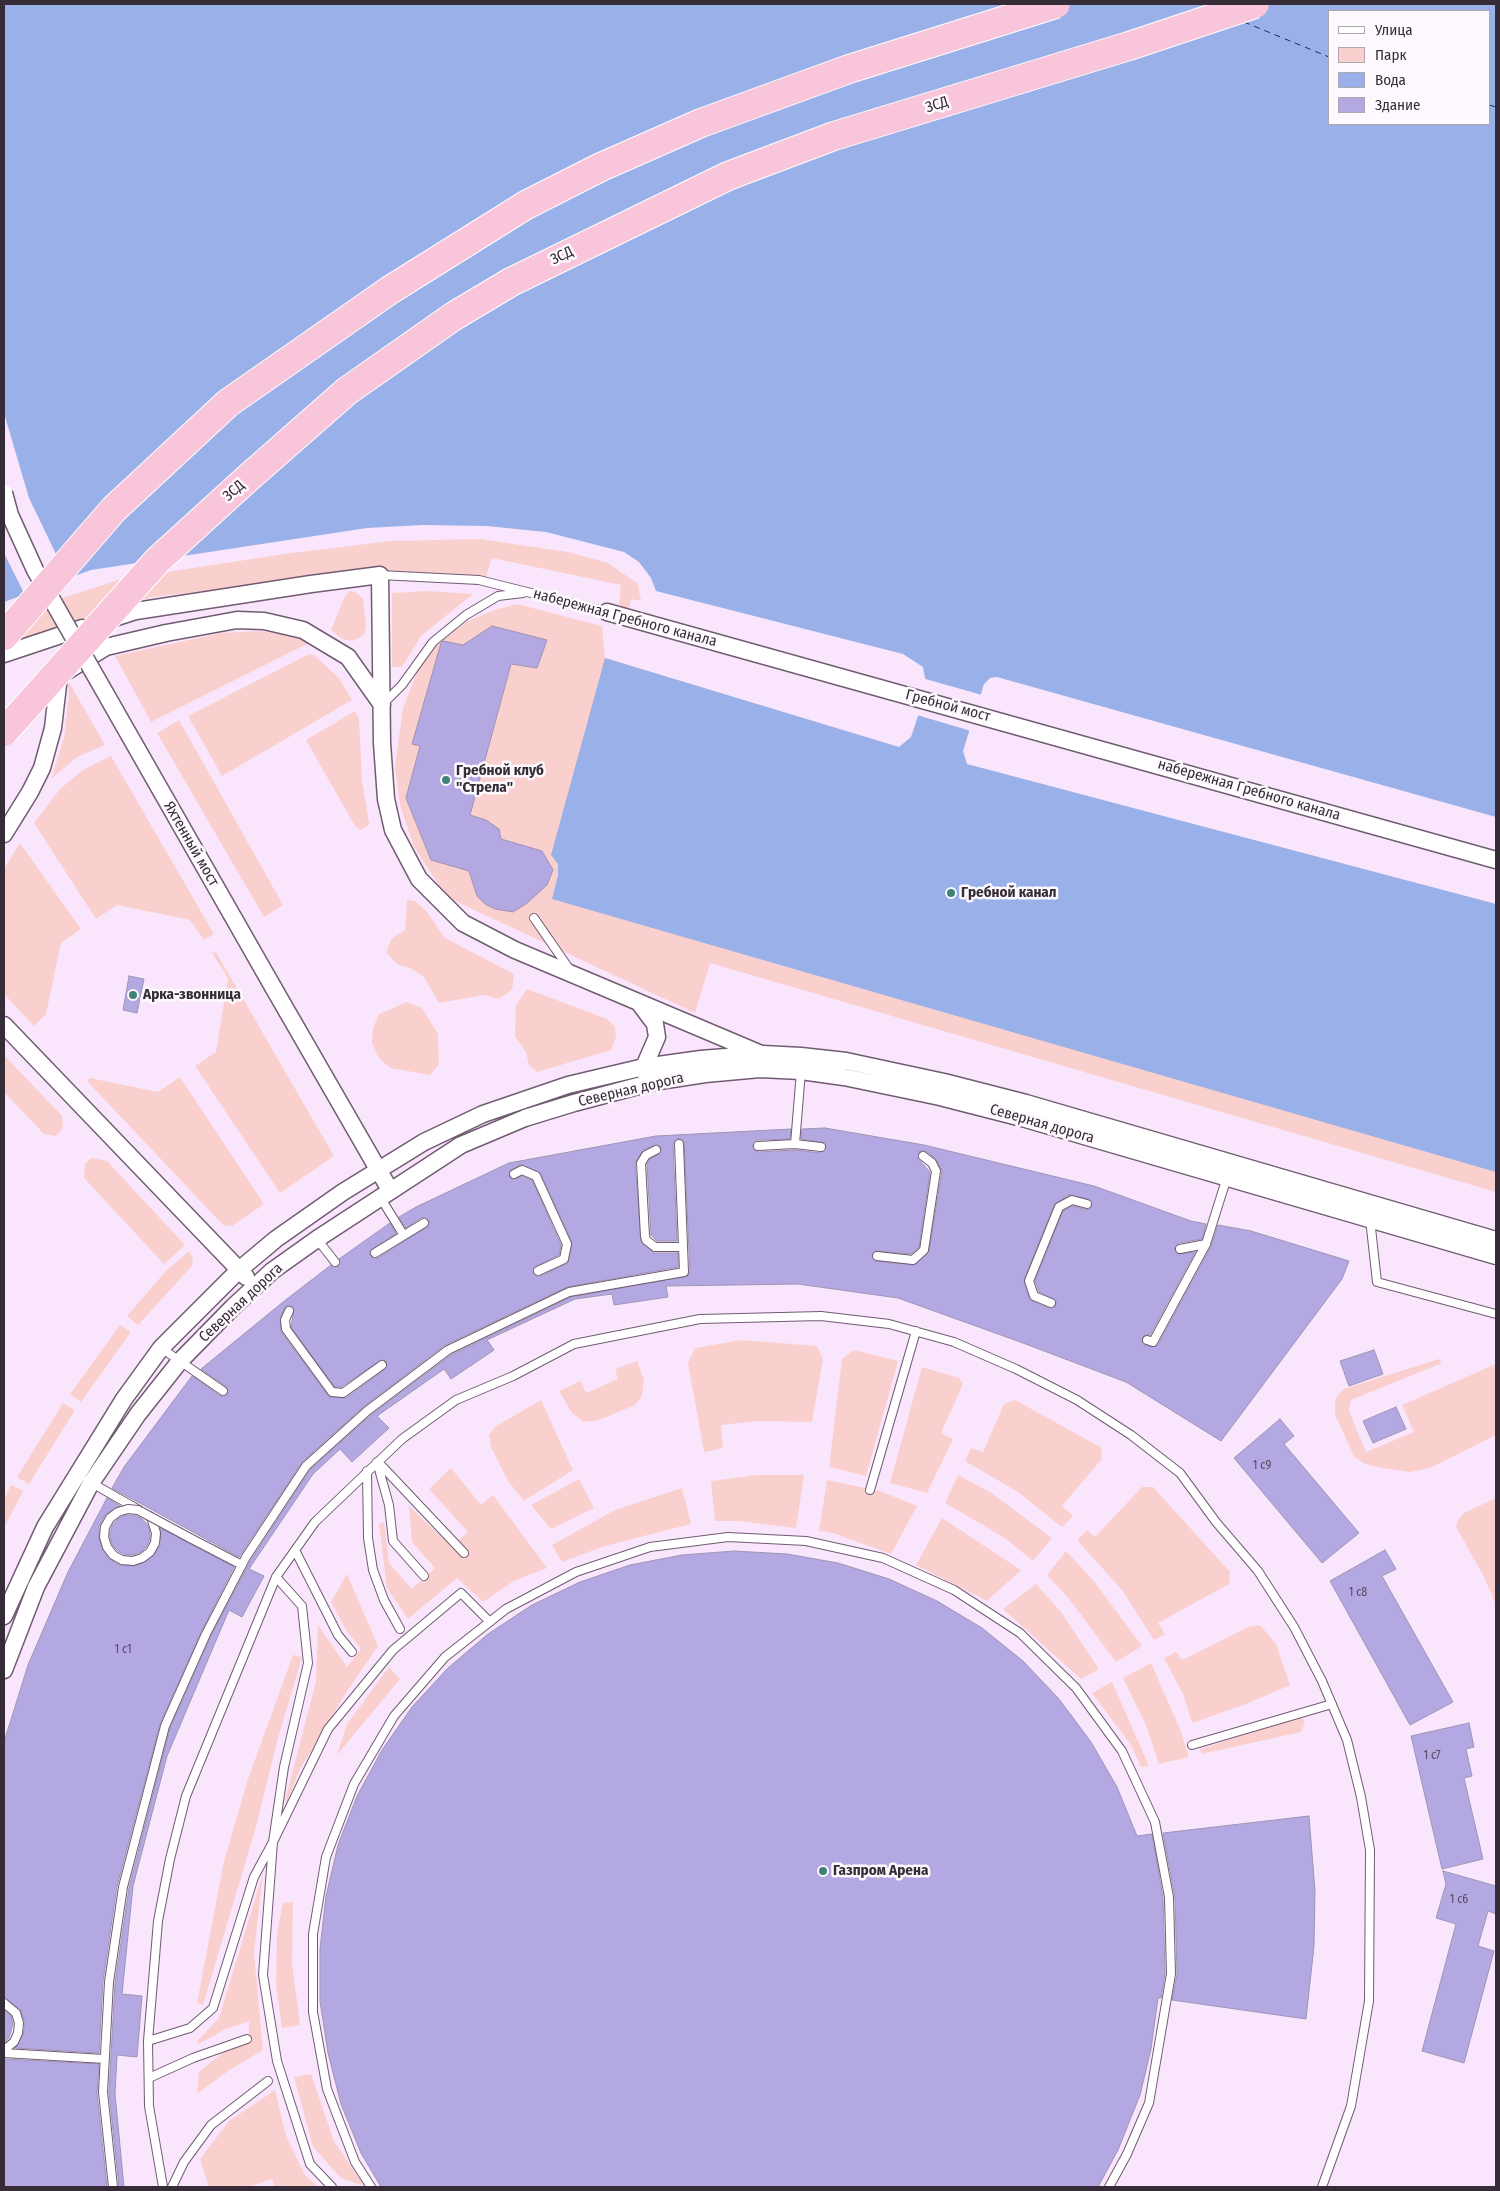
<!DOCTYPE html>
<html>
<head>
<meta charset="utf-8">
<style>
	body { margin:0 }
	#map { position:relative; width:1500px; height:2191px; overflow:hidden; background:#fae6fc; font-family:"Fira Sans Condensed",sans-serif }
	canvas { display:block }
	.frame { position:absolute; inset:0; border:5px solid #362c37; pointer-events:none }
	.legend { position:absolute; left:1328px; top:10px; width:162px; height:115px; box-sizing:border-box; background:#fef9fe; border:1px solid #aea7ae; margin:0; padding:6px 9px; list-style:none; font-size:15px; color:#362c37 }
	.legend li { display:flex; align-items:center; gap:10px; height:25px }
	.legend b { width:25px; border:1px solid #aea7ae }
</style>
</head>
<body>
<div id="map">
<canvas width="1500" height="2191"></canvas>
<div class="frame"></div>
<ul class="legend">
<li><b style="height:6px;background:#fff"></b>Улица</li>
<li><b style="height:14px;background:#fad0cf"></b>Парк</li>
<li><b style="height:14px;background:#99b1e8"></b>Вода</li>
<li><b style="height:14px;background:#b4a8e2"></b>Здание</li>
</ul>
</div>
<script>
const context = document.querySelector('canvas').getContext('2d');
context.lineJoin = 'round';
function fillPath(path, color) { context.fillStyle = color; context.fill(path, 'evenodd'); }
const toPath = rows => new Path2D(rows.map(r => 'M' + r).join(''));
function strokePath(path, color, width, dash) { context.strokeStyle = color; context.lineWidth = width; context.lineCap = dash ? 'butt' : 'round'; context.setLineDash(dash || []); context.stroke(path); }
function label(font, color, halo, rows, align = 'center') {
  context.font = font + ' "Fira Sans Condensed",sans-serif'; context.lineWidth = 5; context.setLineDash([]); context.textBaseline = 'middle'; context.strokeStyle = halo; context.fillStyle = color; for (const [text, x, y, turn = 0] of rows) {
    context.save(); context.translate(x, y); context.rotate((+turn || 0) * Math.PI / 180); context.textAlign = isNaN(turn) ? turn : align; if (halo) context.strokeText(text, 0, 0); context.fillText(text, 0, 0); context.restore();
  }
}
fillPath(toPath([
	[480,539,568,552,608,563,638,584,641,601,631,599,629,608,619,606,621,585,492,558,486,577,447,573,367,573,151,597,15,642,14,614,121,579,284,554,390,541],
	[350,591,357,593,363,599,366,626,364,635,353,641,342,639,331,630,345,596],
	[428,591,473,594,421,636,402,667,392,667,392,593],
	[517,604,602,626,605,658,899,747,1496,904,1496,1192,710,963,695,1013,455,901,439,885,414,847,400,805,395,767,403,708,418,670,436,644,468,621,495,610],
	[259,631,295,636,309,643,151,722,115,656,221,633],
	[309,654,314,655,339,678,352,700,222,776,188,716],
	[67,679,105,745,77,757,51,779,64,738,69,693],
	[355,711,359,719,362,780,369,822,369,825,361,830,355,826,306,740],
	[179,720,283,905,264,917,157,733],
	[111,756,214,934,204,940,190,920,117,905,96,919,34,823,60,789,83,770],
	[20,843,81,929,61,943,46,1014,34,1026,4,994,4,869],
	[407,900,415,901,427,912,445,938,514,974,512,990,499,999,484,995,439,1003,424,977,412,969,397,964,386,952,392,938,405,930],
	[216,952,334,1156,280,1193,195,1066,216,1052,228,978,212,953],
	[527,989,607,1019,615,1027,616,1038,611,1050,537,1072,529,1065,526,1052,515,1036,516,1005],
	[407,1002,422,1008,438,1034,439,1064,430,1075,390,1068,379,1058,372,1043,373,1028,379,1014],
	[4,1055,62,1116,63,1128,56,1136,44,1134,4,1092],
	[180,1077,264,1204,232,1226,223,1225,87,1081,90,1078,158,1092],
	[91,1158,107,1161,185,1245,164,1264,84,1178,85,1164],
	[189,1251,193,1260,192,1266,138,1325,127,1316,166,1271],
	[120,1325,131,1332,81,1402,70,1394],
	[741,1340,817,1346,823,1359,812,1422,759,1421,721,1425,723,1448,704,1452,688,1363,695,1348],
	[854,1350,898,1361,866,1476,829,1467,842,1359],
	[1439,1359,1442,1363,1351,1400,1349,1410,1351,1416,1366,1452,1414,1432,1402,1405,1496,1364,1496,1435,1430,1468,1410,1472,1381,1468,1363,1463,1354,1456,1335,1415,1335,1401,1337,1396,1344,1389],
	[637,1361,644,1380,642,1396,635,1405,599,1420,584,1422,572,1413,559,1391,581,1381,586,1393,618,1379,615,1369],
	[922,1367,959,1378,963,1384,941,1433,953,1439,927,1493,890,1483],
	[541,1400,573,1470,524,1501,508,1481,491,1447,489,1435,495,1427],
	[1015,1400,1102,1448,1101,1460,1062,1506,1073,1516,1062,1527,1018,1492,965,1461,971,1448,983,1452,1004,1404],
	[63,1403,75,1410,29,1484,17,1477],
	[451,1468,481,1505,493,1495,547,1568,514,1581,483,1602,457,1578,408,1619,387,1588,379,1524,384,1522,389,1563,412,1589,435,1568,412,1542,409,1506,451,1546,468,1532,429,1489],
	[756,1475,804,1475,796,1528,739,1521,715,1521,711,1481],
	[958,1475,990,1492,1052,1538,1033,1561,1005,1538,945,1503],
	[579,1479,594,1508,551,1529,531,1505],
	[827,1480,880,1491,917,1506,891,1554,833,1533,819,1531],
	[11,1485,23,1491,4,1528,4,1500],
	[1142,1487,1153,1487,1230,1572,1229,1584,1158,1623,1165,1634,1154,1640,1122,1590,1077,1540,1087,1530,1095,1537],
	[682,1488,691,1524,605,1546,562,1562,552,1545,615,1510],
	[1496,1498,1496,1605,1484,1577,1456,1527,1458,1520,1464,1513],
	[942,1518,1021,1570,987,1601,916,1565],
	[1066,1551,1093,1580,1142,1646,1116,1662,1070,1600,1047,1575],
	[347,1574,378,1646,346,1693,300,1769,287,1802,285,1801,316,1681,318,1625,347,1667,361,1649,346,1630,331,1602],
	[1036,1584,1061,1612,1099,1669,1081,1679,1003,1609],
	[1260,1625,1276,1644,1290,1685,1246,1704,1192,1723,1183,1694,1164,1658,1176,1652,1182,1660,1248,1627],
	[293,1655,302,1657,277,1742,256,1827,203,2005,197,2003,224,1861,248,1779],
	[1151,1663,1180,1729,1189,1757,1159,1764,1146,1725,1123,1678],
	[389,1667,400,1679,337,1755,347,1724],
	[1112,1682,1149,1766,1141,1767,1131,1745,1092,1693],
	[1301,1717,1305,1722,1301,1732,1202,1754,1200,1749],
	[263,1873,254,1953,263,2050,228,2071,197,2094,199,2072,223,2052,248,2043,249,2021,226,2029,199,2044,197,2041,219,2018],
	[293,1902,292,1963,300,2025,282,2028,276,1985,277,1933,283,1903],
	[311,2074,334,2141,364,2186,341,2178,313,2147,294,2077],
	[275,2090,286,2136,305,2175,318,2187,275,2187,272,2179,248,2187,209,2187,200,2159,229,2121]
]), '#fad0cf');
fillPath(toPath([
	[4,4,1496,4,1496,817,997,677,990,678,984,684,963,751,967,764,1496,904,1496,1172,552,899,558,875,558,864,551,855,605,658,899,747,911,737,927,689,923,667,903,654,656,591,651,578,639,562,624,552,546,532,487,526,422,525,367,528,91,570,4,602],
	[1329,11,1489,11,1489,124,1329,124]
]), '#99b1e8');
fillPath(toPath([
	[4,413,29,498,69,581,26,597,4,553],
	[922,678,982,695,971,731,917,715,924,689]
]), '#fae6fc');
strokePath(toPath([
	[1202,4,1206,6],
	[1244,22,1329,57],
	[1489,105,1496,107]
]), '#152b6a', 1, [6, 5]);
const building = toPath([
	[492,626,547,640,537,668,511,664,470,815,486,820,499,829,501,839,542,851,553,870,547,885,526,904,513,912,495,909,485,904,477,896,469,871,431,860,406,798,420,746,412,744,441,643,443,641,463,645,492,626],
	[129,976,144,979,137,1013,123,1010,129,976],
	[825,1128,924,1145,1094,1186,1191,1221,1206,1224,1202,1239,1179,1243,1175,1247,1175,1252,1179,1254,1195,1252,1150,1335,1145,1335,1142,1338,1143,1344,1151,1347,1158,1345,1211,1247,1218,1225,1251,1231,1349,1261,1342,1279,1221,1441,1126,1382,1023,1343,898,1298,798,1284,666,1286,668,1297,614,1305,612,1294,575,1299,487,1340,494,1350,451,1379,444,1369,377,1416,389,1428,352,1462,340,1449,313,1474,249,1569,264,1576,242,1617,229,1610,167,1756,133,1886,122,1994,142,1996,137,2057,117,2055,115,2094,124,2187,119,2187,109,2092,115,1983,129,1888,170,1728,211,1636,251,1560,310,1470,371,1415,451,1355,571,1297,688,1276,690,1272,684,1141,678,1138,673,1144,677,1241,657,1241,651,1235,647,1164,650,1159,660,1153,661,1147,656,1144,643,1150,635,1163,641,1241,654,1253,678,1253,678,1267,567,1287,445,1345,363,1407,302,1462,239,1557,112,1488,124,1467,192,1376,220,1396,227,1395,227,1387,201,1369,283,1302,331,1265,338,1267,339,1259,390,1223,396,1234,370,1250,370,1255,373,1258,378,1258,427,1227,430,1222,426,1218,421,1218,406,1228,399,1217,416,1207,509,1163,656,1136,791,1129,790,1139,757,1140,753,1143,753,1149,758,1152,795,1150,821,1153,826,1148,825,1143,801,1139,802,1129,825,1128],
	[920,1151,926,1151,936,1159,942,1171,929,1251,914,1265,874,1261,872,1255,875,1251,911,1254,919,1247,930,1172,918,1159,920,1151],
	[521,1164,541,1174,572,1242,568,1263,538,1277,533,1274,534,1267,559,1255,561,1245,532,1180,522,1176,514,1180,509,1177,510,1171,521,1164],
	[1069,1195,1089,1199,1092,1205,1088,1210,1073,1206,1063,1211,1035,1281,1039,1292,1056,1300,1056,1306,1049,1308,1030,1300,1024,1280,1054,1205,1069,1195],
	[286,1306,292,1306,294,1310,291,1327,335,1387,341,1387,381,1360,386,1361,387,1368,346,1398,329,1397,281,1332,280,1318,286,1306],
	[1374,1350,1383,1374,1349,1386,1340,1361,1374,1350],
	[1396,1407,1406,1429,1373,1443,1363,1421,1396,1407],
	[1280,1419,1294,1436,1284,1444,1359,1533,1322,1563,1234,1458,1280,1419],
	[107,1498,120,1506,105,1515,99,1526,99,1538,102,1549,108,1558,119,1565,135,1566,153,1556,161,1544,160,1528,234,1567,201,1632,160,1724,117,1886,103,1981,99,2053,15,2048,23,2035,25,2023,20,2009,4,1998,4,1742,28,1665,68,1572,107,1498],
	'110 1535a20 20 0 1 1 40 0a20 20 0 1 1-40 0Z',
	[1385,1550,1396,1569,1382,1576,1453,1702,1410,1725,1330,1581,1385,1550],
	[734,1551,787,1554,838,1563,889,1579,937,1601,982,1628,1023,1661,1059,1699,1091,1742,1117,1787,1137,1836,1152,1834,1163,1898,1165,1974,1161,1998,1158,1998,1151,2049,1140,2095,1118,2150,1098,2187,381,2187,361,2153,341,2104,328,2053,320,2001,320,1949,326,1896,338,1845,357,1796,382,1750,412,1707,448,1668,488,1634,532,1605,580,1582,630,1565,682,1555,734,1551],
	[1469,1723,1474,1747,1466,1749,1472,1776,1464,1778,1483,1859,1442,1869,1411,1736,1469,1723],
	[1309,1816,1315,1891,1314,1946,1306,2019,1172,2000,1177,1974,1175,1897,1163,1833,1309,1816],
	[1443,1871,1496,1886,1496,1914,1488,1911,1478,1946,1494,1951,1464,2063,1422,2051,1456,1924,1436,1918,1446,1884,1443,1871],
	[4,2010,11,2016,13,2024,9,2038,4,2043,4,2010],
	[4,2059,99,2064,97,2093,107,2187,4,2187,4,2059]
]);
fillPath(building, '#b4a8e2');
strokePath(building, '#9c95b4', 1);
const service = toPath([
	[380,575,479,580,607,612],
	[382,705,402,685,433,642,466,615,498,596,523,593],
	[534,918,570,970],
	[795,1144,801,1071],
	[758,1146,795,1144,821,1147],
	[656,1150,646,1155,641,1163,645,1236,646,1240,655,1247,683,1247],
	[514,1174,522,1170,536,1176,567,1244,564,1259,538,1271],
	[380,1197,403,1234],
	[1370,1219,1377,1282,1496,1314],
	[317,1239,335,1262],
	[1180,1249,1206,1244,1227,1177],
	[375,1253,424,1223],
	[877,1256,913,1260,924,1250,936,1171,932,1163,923,1156],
	[1051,1303,1034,1296,1029,1281,1059,1207,1072,1200,1087,1204],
	[289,1311,285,1320,286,1329,332,1392,343,1393,382,1365],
	[1147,1340,1153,1342,1206,1244],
	[161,1348,223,1391],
	[377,1462,389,1505,393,1541,424,1576],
	[379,1463,464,1553],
	[367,1471,368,1538,373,1570,384,1600,400,1629],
	[90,1482,139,1510],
	[870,1490,916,1331],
	[190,1538,242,1565],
	[295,1550,338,1635,352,1652],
	[122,1560,133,1561,142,1558,150,1552,155,1543,156,1533,151,1517,149,1516],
	[1192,1745,1332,1704],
	[4,2003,16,2013,19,2023,18,2033,14,2042,4,2050],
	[148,2041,190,2028,213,2008,254,1877,273,1842,284,1767,308,1663,302,1606,276,1577],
	[4,2053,104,2059],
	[149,2078,193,2058,247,2039],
	[113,2187,103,2092,109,1982,123,1887,165,1726,206,1634,246,1557,306,1466,367,1411,448,1350,569,1292,684,1272,679,1144],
	[163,2187,149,2106,148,2041,158,1921,170,1859,186,1796,276,1577,315,1522,402,1439,456,1400,513,1376,574,1344,700,1319,821,1316,889,1324,954,1342,1016,1369,1077,1400,1131,1435,1180,1473,1216,1522,1258,1571,1294,1627,1322,1681,1347,1740,1361,1797,1370,1850,1369,2001,1351,2106,1322,2187],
	[172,2187,184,2162,211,2125,268,2081],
	[332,2187,310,2164,277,2061,263,1975,273,1842,328,1729,393,1650,461,1593,490,1622],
	[371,2187,355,2162,327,2089,313,2012,313,1934,326,1857,354,1784,394,1716,445,1657,506,1609,576,1572,650,1547,728,1537,806,1541,883,1558,954,1590,1020,1633,1076,1688,1122,1751,1155,1822,1169,1897,1171,1974,1149,2103,1127,2154,1109,2187]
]);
const minor = toPath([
	[607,612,1496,860],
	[108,620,136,611,311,584,380,575,382,743,386,799,393,830,419,879,463,923,515,950,759,1053],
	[4,654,82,628],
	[4,834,30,792,42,768,53,728,59,676,106,647,166,633,237,620,264,621,303,630,348,657,382,705],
	[273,987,390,1190],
	[640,1004,655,1024,657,1037,644,1067,646,1074],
	[4,1025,246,1277],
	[4,1616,45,1527,124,1399,161,1348,239,1270,276,1239,343,1192,424,1142,483,1114,568,1085,644,1067,701,1059,763,1054,801,1056,846,1061,944,1082,1026,1103,1496,1240],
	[4,1670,36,1587,91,1483,138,1414,180,1361,233,1307,272,1271,317,1239,461,1145,525,1118,574,1103,653,1082,705,1074,760,1069,801,1071,844,1077,940,1097,1022,1118,1496,1256]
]);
strokePath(service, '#705b73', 10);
strokePath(minor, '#705b73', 19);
strokePath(service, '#fff', 8);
strokePath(minor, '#fff', 16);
const serviceBridge = toPath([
	[122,1560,113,1555,107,1547,104,1537,105,1527,110,1518,118,1512,128,1509,138,1510,190,1538]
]);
const minorBridge = toPath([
	[4,493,10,515,35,570,273,987]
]);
const motorwayBridge = toPath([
	[4,636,114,509,228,403,390,290,526,205,601,167,701,123,849,69,1056,4],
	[4,732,158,560,248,478,347,391,454,316,511,282,728,176,834,136,1129,46,1255,4]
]);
strokePath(serviceBridge, '#705b73', 10, []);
strokePath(minorBridge, '#705b73', 19, []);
strokePath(motorwayBridge, '#fff', 30, []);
strokePath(serviceBridge, '#fff', 8);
strokePath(minorBridge, '#fff', 16);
strokePath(motorwayBridge, '#f8c5da', 28);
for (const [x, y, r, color] of [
	[446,780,5,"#3e8275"],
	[951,893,5,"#3e8275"],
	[133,995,5,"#3e8275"],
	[823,1871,5,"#3e8275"]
]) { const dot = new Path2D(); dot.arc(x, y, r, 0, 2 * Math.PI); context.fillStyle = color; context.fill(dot); strokePath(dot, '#fef9fe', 2); }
label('12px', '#564b62', null, [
	["1 с9",1262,1466],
	["1 с8",1358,1593],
	["1 с1",123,1650],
	["1 с7",1432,1756],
	["1 с6",1459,1900]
]);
label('15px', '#362c37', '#fef9fe', [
	["ЗСД",937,105,-17],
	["ЗСД",562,256,-26],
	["ЗСД",234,491,-42],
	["набережная Гребного канала",625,618,15],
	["Гребной мост",948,706,15],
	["набережная Гребного канала",1249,790,16],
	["Яхтенный мост",191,844,60],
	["Северная дорога",631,1090,-13],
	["Северная дорога",1042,1124,16],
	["Северная дорога",241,1303,-43]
]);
label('bold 15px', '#362c37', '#fef9fe', [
	["Гребной клуб",456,771],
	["\"Стрела\"",456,788],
	["Гребной канал",961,893],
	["Арка-звонница",143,995],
	["Газпром Арена",833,1871]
], 'left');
</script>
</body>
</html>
